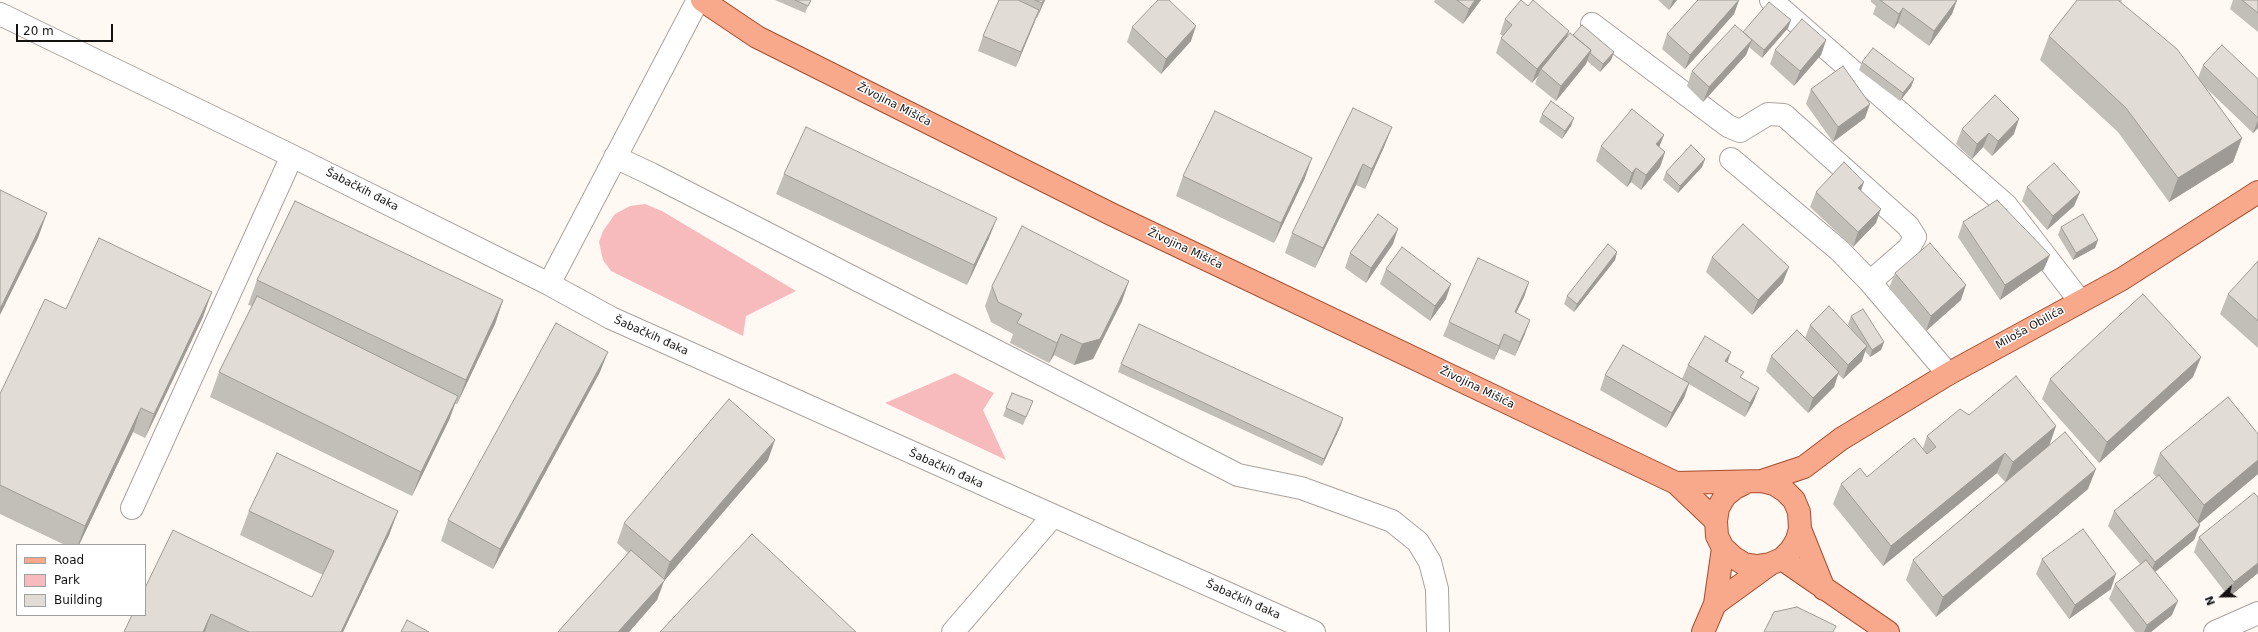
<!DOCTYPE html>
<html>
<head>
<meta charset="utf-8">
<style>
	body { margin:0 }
	#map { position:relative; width:2258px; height:632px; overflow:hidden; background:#fff8f3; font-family:"DejaVu Sans",sans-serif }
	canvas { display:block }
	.legend { position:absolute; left:16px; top:544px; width:130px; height:72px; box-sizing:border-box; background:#fff; border:1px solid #a1a1a0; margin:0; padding:5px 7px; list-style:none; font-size:12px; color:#151311 }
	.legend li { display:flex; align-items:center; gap:8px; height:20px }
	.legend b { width:20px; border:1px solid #a1a1a0 }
	.north { position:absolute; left:2202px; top:576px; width:40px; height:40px; -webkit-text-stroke:3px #fff; paint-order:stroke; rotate:248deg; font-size:11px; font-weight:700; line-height:16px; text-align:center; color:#151311 }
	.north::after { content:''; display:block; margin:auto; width:14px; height:18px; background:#151311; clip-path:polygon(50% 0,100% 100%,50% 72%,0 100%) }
	.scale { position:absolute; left:16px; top:24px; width:97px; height:18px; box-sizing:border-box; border:2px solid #151311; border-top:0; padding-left:5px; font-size:12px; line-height:14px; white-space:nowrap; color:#151311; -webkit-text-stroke:3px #fff; paint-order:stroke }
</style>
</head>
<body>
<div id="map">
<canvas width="2258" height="632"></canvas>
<ul class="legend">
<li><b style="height:5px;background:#f8a88b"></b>Road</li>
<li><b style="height:11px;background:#f7babd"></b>Park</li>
<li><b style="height:11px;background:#e1ddd6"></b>Building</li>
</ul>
<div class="north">N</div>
<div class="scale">20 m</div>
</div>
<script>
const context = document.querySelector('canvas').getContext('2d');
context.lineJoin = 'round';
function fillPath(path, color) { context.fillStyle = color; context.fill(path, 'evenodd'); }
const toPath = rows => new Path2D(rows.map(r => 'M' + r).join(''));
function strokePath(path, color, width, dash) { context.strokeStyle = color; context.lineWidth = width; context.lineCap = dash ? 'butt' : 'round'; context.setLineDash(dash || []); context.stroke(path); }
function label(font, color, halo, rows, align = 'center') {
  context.font = font + ' "DejaVu Sans",sans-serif'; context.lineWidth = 3; context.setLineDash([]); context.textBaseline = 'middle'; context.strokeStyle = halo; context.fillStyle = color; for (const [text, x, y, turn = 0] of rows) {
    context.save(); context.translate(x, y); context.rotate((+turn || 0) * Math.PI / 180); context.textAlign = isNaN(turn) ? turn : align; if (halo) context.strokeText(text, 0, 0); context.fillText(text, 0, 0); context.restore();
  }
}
fillPath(toPath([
	[645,204,662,211,796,291,746,316,743,336,611,271,603,260,599,242,603,231,615,214,630,206],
	[955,373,994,393,983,410,1006,460,885,403]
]), '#f7babd');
const minor = toPath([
	[1771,0,2006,205,2080,301],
	[0,14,292,156,549,284,611,318,1314,632],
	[1592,24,1728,126,1740,131,1768,114,1784,115,1908,226,1915,237,1909,248,1870,282],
	[615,157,651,174,1238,475,1301,488,1392,521,1418,542,1430,562,1437,589,1438,632],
	[1731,159,1839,250,1870,282,1948,374],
	[549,284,698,0],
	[132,508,292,156],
	[953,632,1053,516],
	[2215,632,2258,613]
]);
const major = toPath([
	[702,0,757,37,1113,215,1676,483,1716,521],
	[1762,481,1804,467,1841,439,1948,374,2122,279,2258,192],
	[1676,483,1762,481,1774,484,1785,491,1794,500,1799,512,1800,529,1797,540,1791,550,1782,559,1770,564,1757,566,1744,564,1733,557,1723,548,1717,536,1716,521,1718,508,1725,496,1735,488,1747,482],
	[1800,529,1824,589],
	[1782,559,1888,632],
	[1715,604,1770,564],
	[1703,632,1715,604,1723,548]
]);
strokePath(minor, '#a9a39e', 24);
strokePath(major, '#a64e2e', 24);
strokePath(minor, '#fff', 22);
strokePath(major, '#f8a88b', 22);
fillPath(toPath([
	[775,0,811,0,805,13],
	[999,0,1045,0,1037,18,1036,18,1016,67,978,51,983,36],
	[1435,0,1481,0,1463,24,1434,2],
	[1658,0,1677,0,1669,10],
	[1739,0,1734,14,1685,69,1662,49,1667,34],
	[1871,0,1957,0,1952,14,1929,46,1898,23,1894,29,1873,14,1876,6,1871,2],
	[2077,0,2122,0,2121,2,2198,78,2203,65,2258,79,2258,128,2253,133,2205,87,2242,138,2233,162,2169,202,2118,132,2040,60,2049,36],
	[2233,0,2258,0,2258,32,2230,9],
	[1505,19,1567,37,1573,35,1614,52,1611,60,1600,72,1587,61,1586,64,1556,101,1535,84,1538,76,1532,83,1496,53,1501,38,1503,36,1500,34],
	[1791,20,1788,28,1762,58,1749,47,1746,55,1703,102,1687,86,1692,71,1743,32],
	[1132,27,1191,41,1161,74,1127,42],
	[1826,40,1821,55,1794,86,1770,64,1775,50],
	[1862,62,1914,79,1911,87,1900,101,1859,70],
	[1811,89,1865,118,1833,142,1806,104],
	[1542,114,1571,126,1562,139,1539,122],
	[1392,127,1384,147,1365,189,1356,185,1315,268,1285,253,1292,233],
	[1962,129,2014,134,1992,156,1983,147,1972,159,1956,144],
	[1664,135,1659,147,1665,152,1660,167,1641,190,1631,182,1627,187,1596,161,1601,146],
	[1705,159,1702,167,1678,193,1663,180,1666,172],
	[784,174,989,238,967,285,776,194],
	[1183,176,1305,178,1274,243,1176,196],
	[2027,187,2080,192,2074,206,2047,230,2022,201],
	[1861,190,1876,223,1853,247,1810,207,1816,192],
	[1963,222,2044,269,2000,300,1958,237],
	[2061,227,2098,240,2095,248,2073,260,2058,235],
	[1393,244,1366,283,1345,268,1350,253],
	[1617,252,1615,260,1574,312,1564,304,1567,296],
	[1712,257,1783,282,1752,315,1706,272],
	[2258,261,2258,348,2220,314,2228,294],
	[1386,269,1446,299,1430,321,1380,284],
	[1895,273,1961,300,1926,331,1889,288],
	[257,280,503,300,495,324,457,404,455,404,449,420,412,496,210,397,219,372,252,306,248,305],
	[1529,282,1524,297,1516,313,1525,334,1515,356,1499,349,1494,360,1443,336,1449,322],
	[992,286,1122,301,1093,359,1074,365,1054,355,1049,363,1010,343,1013,334,991,322,985,306],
	[66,309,203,317,145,438,133,432,79,545,65,545,0,514,0,394],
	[1851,316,1884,342,1881,350,1870,357,1865,351,1862,361,1843,379,1838,374,1834,387,1808,413,1766,371,1771,356,1805,338,1810,325,1852,330,1848,324],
	[2201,357,2193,377,2099,463,2042,399,2050,379],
	[1727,363,1741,378,1759,388,1753,403,1745,417,1689,384,1684,398,1666,428,1600,390,1605,375,1682,379,1688,365],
	[1121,364,1343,418,1341,425,1322,466,1118,372],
	[600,372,493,569,441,541,448,520],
	[1033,401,1023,425,1003,416,1006,408],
	[1969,415,2056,426,2049,446,2088,489,1936,617,1906,580,1913,560,2005,482,1997,473,1883,566,1833,504,1841,484,1867,477,1923,448,1927,436],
	[2258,434,2258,474,2199,524,2200,525,2194,540,2155,572,2172,615,2151,632,2135,632,2109,599,2115,584,2140,564,2108,526,2114,511,2156,477,2153,473,2160,453],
	[768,460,664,581,657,600,629,632,558,632,628,553,617,543,624,523],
	[249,511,398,511,389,535,343,632,124,632,132,615,312,597,323,575,240,535],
	[2199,537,2258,573,2229,597,2194,552],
	[2042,559,2111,589,2069,619,2036,574]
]), '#c2beb8');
fillPath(toPath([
	[1044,0,1045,0,1037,18,1042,3],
	[1475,0,1481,0,1463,24,1469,9],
	[1673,0,1677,0,1669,10],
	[1739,0,1734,14,1685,69,1690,55],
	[1957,0,1952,14,1929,46,1934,31],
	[1903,8,1898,23,1894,29,1899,14],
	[1039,10,1034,24,1016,67,1021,52],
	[1791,20,1788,28,1762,58,1764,50],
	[1196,26,1191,41,1161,74,1166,59],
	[1569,31,1564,46,1541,69,1538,76,1532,83,1537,69],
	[1752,40,1746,55,1703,102,1709,87],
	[1826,40,1821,55,1794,86,1800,71],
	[1591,50,1586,64,1556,101,1561,86],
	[1614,52,1611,60,1600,72,1603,64],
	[1914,79,1911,87,1900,101,1903,93],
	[1870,104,1865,118,1833,142,1838,127],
	[1574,118,1571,126,1562,139,1565,131],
	[2019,119,2014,134,1992,156,1998,141],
	[2258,120,2258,128,2253,133],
	[1392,127,1384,147,1365,189,1372,169],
	[1989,133,1983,147,1972,159,1977,144],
	[1664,135,1658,150,1656,144],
	[2242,138,2233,162,2169,202,2178,178],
	[1665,152,1660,167,1641,190,1646,175],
	[1312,158,1305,178,1274,243,1281,223],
	[1705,159,1702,167,1678,193,1680,186],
	[1363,164,1356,185,1315,268,1323,248],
	[1636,168,1631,182,1627,187,1632,173],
	[1864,182,1859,197,1858,188],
	[2080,192,2074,206,2047,230,2053,216],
	[1881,209,1876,223,1853,247,1858,232],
	[47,213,38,238,0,315,0,309],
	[997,218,989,238,967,285,974,265],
	[1398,229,1393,244,1366,283,1371,268],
	[2098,240,2095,248,2073,260,2076,253],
	[1617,252,1615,260,1574,312,1577,304],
	[2050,255,2044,269,2000,300,2005,285],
	[1789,267,1783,282,1752,315,1758,300],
	[1129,281,1122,301,1093,359,1074,365,1082,344],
	[1529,282,1524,297,1509,327,1515,312],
	[1451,284,1446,299,1430,321,1435,306],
	[1966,285,1961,300,1926,331,1931,316],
	[212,292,203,317,145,438,154,414],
	[503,300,495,324,457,404,466,380],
	[1530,320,1525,334,1515,356,1520,342],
	[1061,334,1054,355,1049,363,1057,343],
	[1504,334,1499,349,1494,360,1499,346],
	[1884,342,1881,350,1870,357,1872,350],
	[1867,346,1862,361,1843,379,1848,365],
	[608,352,600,372,493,569,500,549],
	[1731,352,1726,367,1725,361],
	[2201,357,2193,377,2099,463,2107,442],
	[1839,372,1834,387,1808,413,1813,398],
	[1689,383,1684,398,1666,428,1672,413],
	[1759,388,1753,403,1745,417,1750,403],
	[458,396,449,420,412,496,421,472],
	[141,408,133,432,79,545,78,545,85,526],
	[1343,418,1341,425,1322,466,1324,459],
	[2056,426,2049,446,2005,482,2013,462],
	[775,440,768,460,664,581,657,600,629,632,618,632,663,581,670,562],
	[2005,453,1997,473,1883,566,1891,546],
	[2258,460,2258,474,2196,526,2204,505],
	[2096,469,2088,489,1936,617,1943,597],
	[398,511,389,535,343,632,341,632],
	[2200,525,2194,540,2149,577,2155,562],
	[2258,563,2258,573,2229,597,2234,582],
	[2116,574,2111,589,2069,619,2075,605],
	[2178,601,2172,615,2151,632,2144,632,2147,625],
	[211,614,205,632,203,632]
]), '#9e9b96');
const building = toPath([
	[795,0,811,0,808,6,795,0],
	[999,0,1018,0,1039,10,1021,52,983,36,999,0],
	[1035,0,1044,0,1042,3,1035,0],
	[1158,0,1169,0,1196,26,1166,59,1132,27,1158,0],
	[1457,0,1475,0,1469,9,1457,0],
	[1521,0,1528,6,1533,0,1569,31,1537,69,1501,38,1512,25,1505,19,1521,0],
	[1698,0,1739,0,1690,55,1667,34,1698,0],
	[1880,0,1957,0,1934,31,1903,8,1899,14,1880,0],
	[2077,0,2118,0,2177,49,2242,138,2178,178,2126,108,2049,36,2077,0],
	[2242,0,2258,0,2258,13,2242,0],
	[1769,2,1791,20,1764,50,1743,32,1769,2],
	[1802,19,1826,40,1800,71,1775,50,1802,19],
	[1582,25,1614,52,1603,64,1590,53,1591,50,1573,35,1582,25],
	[1735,25,1752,40,1709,87,1692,71,1735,25],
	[1570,33,1591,50,1561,86,1541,69,1570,33],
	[2222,45,2258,79,2258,118,2203,65,2222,45],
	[1873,48,1914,79,1903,93,1862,62,1873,48],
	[1843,66,1870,104,1838,127,1811,89,1843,66],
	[1995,95,2019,119,1998,141,1989,133,1977,144,1962,129,1995,95],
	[1551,101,1574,118,1565,131,1542,114,1551,101],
	[1353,108,1392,127,1372,169,1363,164,1323,248,1292,233,1353,108],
	[1632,109,1664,135,1656,144,1665,152,1646,175,1636,168,1632,173,1601,146,1632,109],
	[1215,111,1312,158,1281,223,1183,176,1215,111],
	[806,127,997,218,974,265,784,174,806,127],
	[1691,145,1705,159,1680,186,1666,172,1691,145],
	[1844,162,1864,182,1858,188,1881,209,1858,232,1816,192,1844,162],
	[2054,163,2080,192,2053,216,2027,187,2054,163],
	[0,190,47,213,0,309,0,190],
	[1997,200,2050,255,2005,285,1963,222,1997,200],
	[295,201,503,300,466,380,257,280,295,201],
	[1378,214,1398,229,1371,268,1350,253,1378,214],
	[2083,214,2098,240,2076,253,2061,227,2083,214],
	[1743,224,1789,267,1758,300,1712,257,1743,224],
	[1022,226,1129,281,1100,339,1082,344,1061,334,1057,343,1017,323,1022,314,998,302,992,286,1022,226],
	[99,238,212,292,154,414,141,408,85,526,0,485,0,394,45,299,66,309,99,238],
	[1930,243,1966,285,1931,316,1895,273,1930,243],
	[1608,244,1617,252,1577,304,1567,296,1608,244],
	[1402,247,1451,284,1435,306,1386,269,1402,247],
	[1478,258,1529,282,1515,312,1530,320,1520,342,1504,334,1499,346,1449,322,1478,258],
	[2258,261,2258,321,2228,294,2258,261],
	[2143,294,2201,357,2107,442,2050,379,2143,294],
	[257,296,458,396,421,472,219,372,257,296],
	[1829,306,1867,346,1848,365,1810,325,1829,306],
	[1863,309,1884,342,1872,350,1851,316,1863,309],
	[556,323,608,352,500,549,448,520,556,323],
	[1139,324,1343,418,1324,459,1121,364,1139,324],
	[1797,330,1839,372,1813,398,1771,356,1797,330],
	[1705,336,1731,352,1725,361,1744,372,1740,377,1759,388,1750,403,1688,365,1705,336],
	[1623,345,1689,383,1672,413,1605,375,1623,345],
	[2016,376,2056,426,2013,462,2005,453,1891,546,1841,484,1860,468,1867,477,1914,438,1927,454,1936,447,1927,436,1960,409,1969,415,2016,376],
	[1012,393,1033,401,1026,417,1006,408,1012,393],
	[2228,397,2258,434,2258,460,2204,505,2160,453,2228,397],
	[729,399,775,440,670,562,624,523,729,399],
	[2065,432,2096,469,1943,597,1913,560,2065,432],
	[277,453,398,511,341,632,249,632,211,614,203,632,124,632,132,615,145,615,145,588,173,530,312,597,334,551,249,511,277,453],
	[2159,475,2200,525,2155,562,2114,511,2159,475],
	[2254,493,2258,497,2258,563,2234,582,2199,537,2254,493],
	[2083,529,2116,574,2075,605,2042,559,2083,529],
	[752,534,856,632,660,632,752,534],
	[631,550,665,580,618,632,558,632,631,550],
	[2146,560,2178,601,2147,625,2115,584,2146,560],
	[1797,607,1836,626,1833,632,1764,632,1774,612,1797,607],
	[407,620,429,632,401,632,407,620]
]);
fillPath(building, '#e1ddd6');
strokePath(building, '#9e9b96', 1);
label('11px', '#151311', '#fff', [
	["Živojina Mišića",894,105,27],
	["Šabačkih đaka",362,190,27],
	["Živojina Mišića",1185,249,25],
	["Miloša Obilića",2030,328,-29],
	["Šabačkih đaka",651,336,24],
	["Živojina Mišića",1477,388,26],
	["Šabačkih đaka",946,469,24],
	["Šabačkih đaka",1243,600,24]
]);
</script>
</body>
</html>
